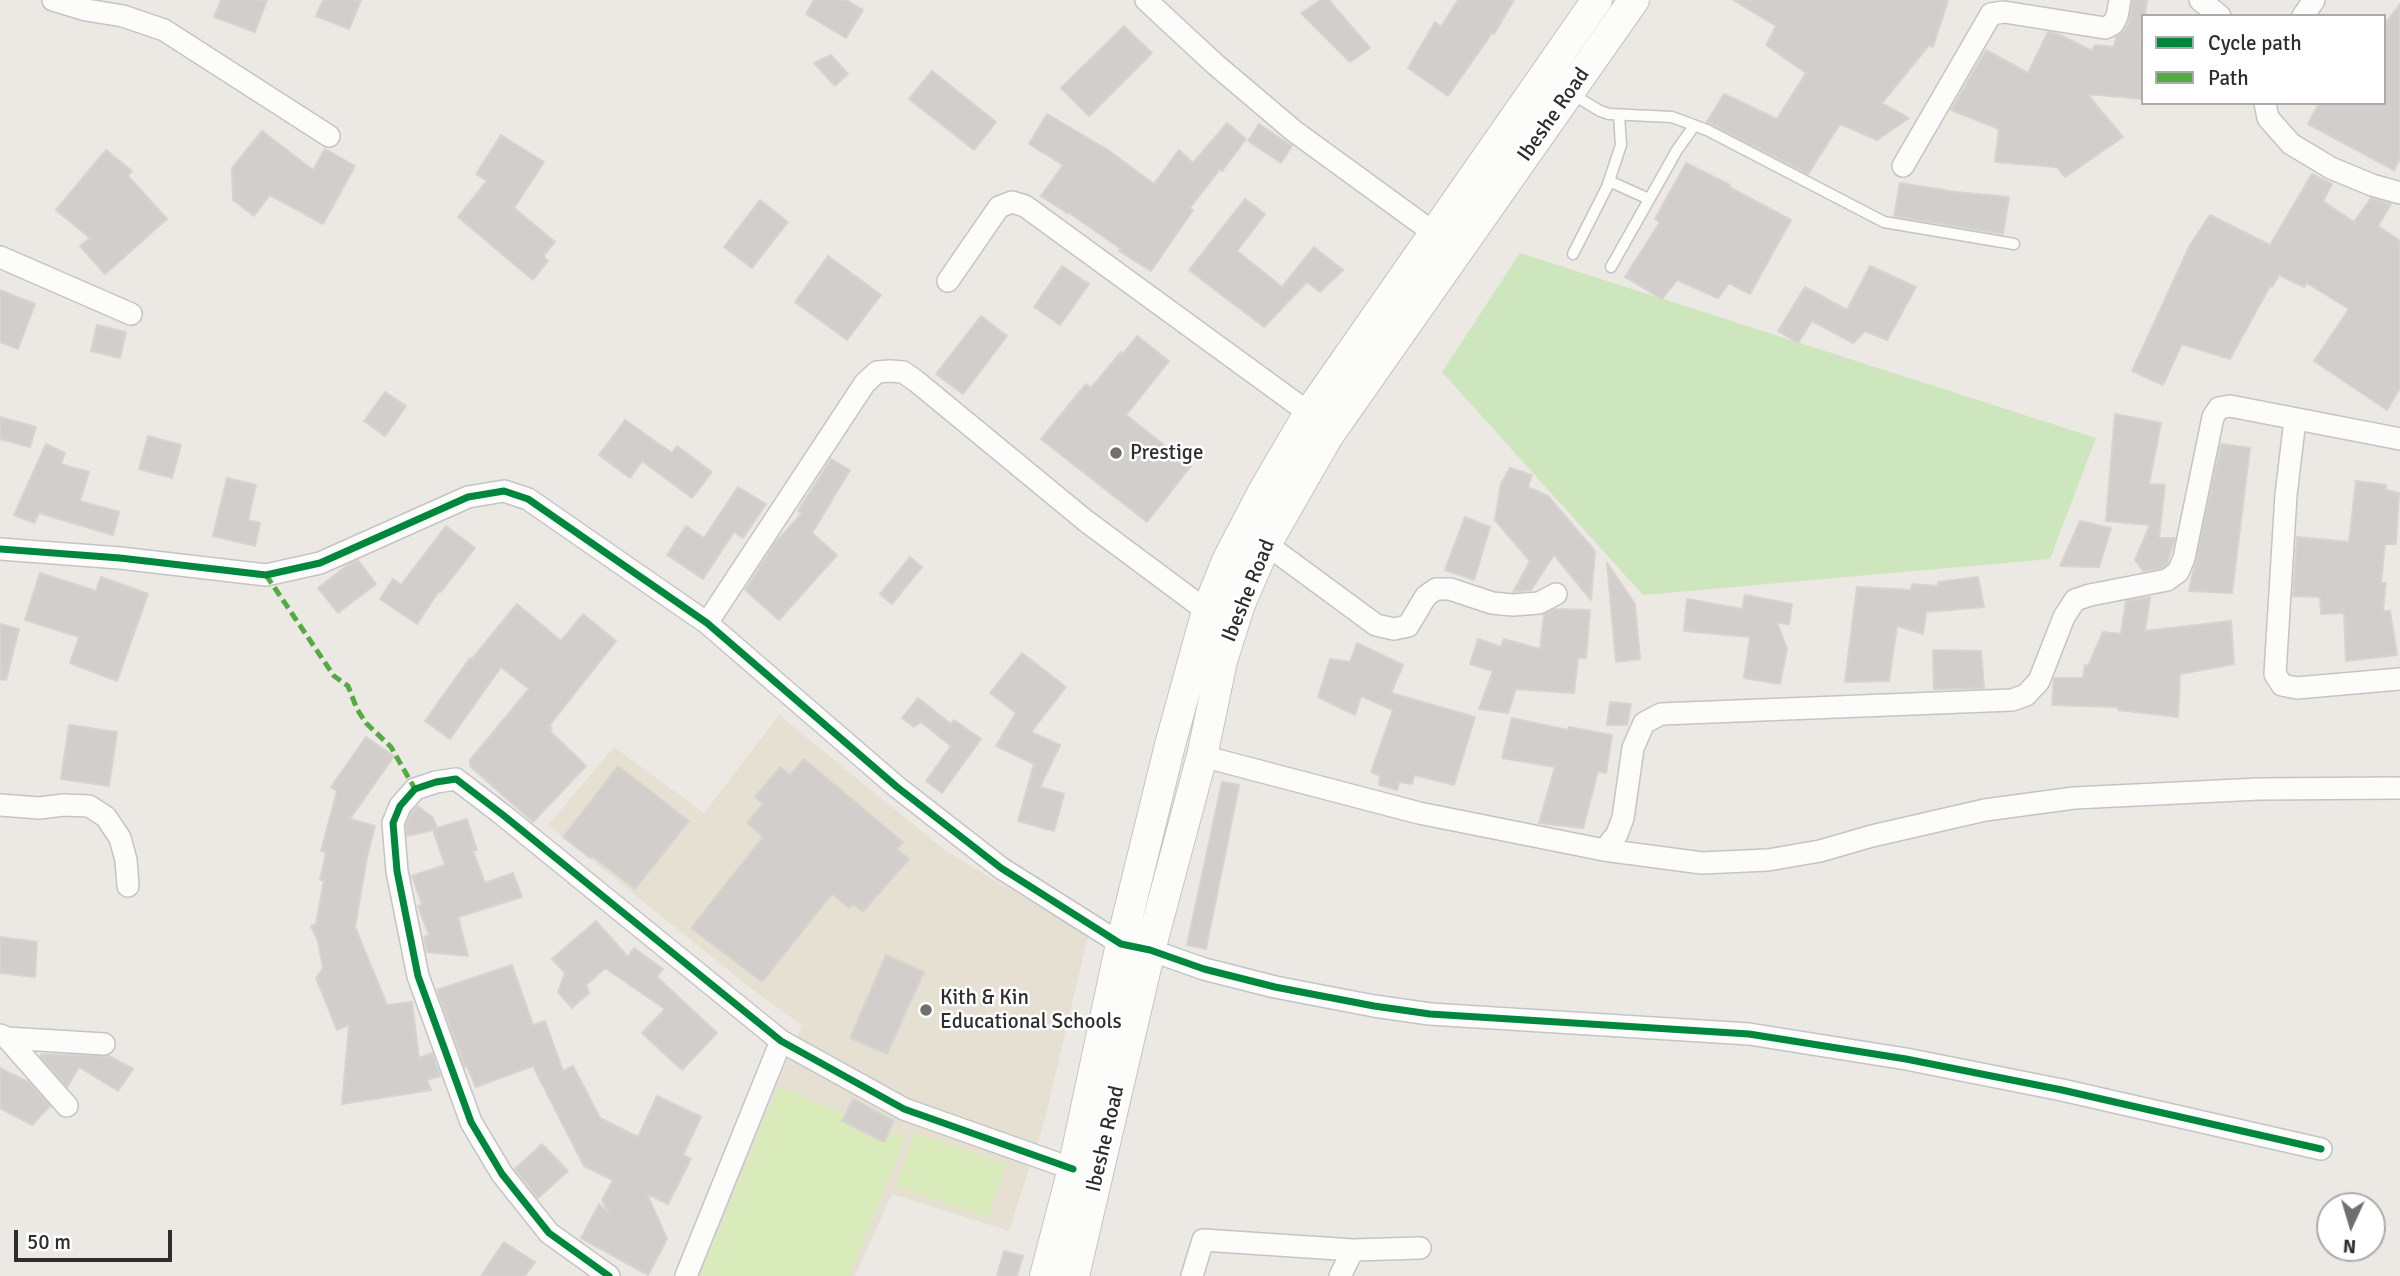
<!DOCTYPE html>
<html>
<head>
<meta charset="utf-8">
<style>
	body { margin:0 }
	#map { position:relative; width:2400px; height:1276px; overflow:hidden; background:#ece8e4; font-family:Signika,sans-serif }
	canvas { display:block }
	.legend { position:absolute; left:2141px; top:14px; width:245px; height:91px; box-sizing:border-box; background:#fff; border:2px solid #ababab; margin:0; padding:9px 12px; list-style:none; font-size:21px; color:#2e2e2e }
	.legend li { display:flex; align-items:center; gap:14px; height:35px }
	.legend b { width:35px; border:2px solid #ababab }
	.north { position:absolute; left:2316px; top:1192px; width:70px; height:70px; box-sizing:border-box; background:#fff; border:2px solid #ababab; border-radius:50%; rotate:184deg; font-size:19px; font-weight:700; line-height:28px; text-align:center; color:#2e2e2e }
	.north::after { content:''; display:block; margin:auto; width:24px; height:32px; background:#706f6e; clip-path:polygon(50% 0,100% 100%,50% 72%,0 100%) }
	.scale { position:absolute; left:14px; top:1230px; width:158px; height:32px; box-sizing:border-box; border:4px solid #2e2e2e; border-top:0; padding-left:9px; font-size:21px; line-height:24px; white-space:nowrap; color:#2e2e2e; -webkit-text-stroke:5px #fff; paint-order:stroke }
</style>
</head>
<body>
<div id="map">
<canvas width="2400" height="1276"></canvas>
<ul class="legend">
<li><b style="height:9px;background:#00873e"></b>Cycle path</li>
<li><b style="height:9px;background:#54ab44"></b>Path</li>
</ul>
<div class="north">N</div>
<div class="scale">50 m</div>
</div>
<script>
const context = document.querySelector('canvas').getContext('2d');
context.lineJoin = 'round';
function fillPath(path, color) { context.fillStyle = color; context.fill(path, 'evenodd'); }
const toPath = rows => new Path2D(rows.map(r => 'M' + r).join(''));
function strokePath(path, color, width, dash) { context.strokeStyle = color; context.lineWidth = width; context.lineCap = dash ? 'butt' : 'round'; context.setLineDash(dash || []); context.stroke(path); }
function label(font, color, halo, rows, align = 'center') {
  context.font = font + ' Signika,sans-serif'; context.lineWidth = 5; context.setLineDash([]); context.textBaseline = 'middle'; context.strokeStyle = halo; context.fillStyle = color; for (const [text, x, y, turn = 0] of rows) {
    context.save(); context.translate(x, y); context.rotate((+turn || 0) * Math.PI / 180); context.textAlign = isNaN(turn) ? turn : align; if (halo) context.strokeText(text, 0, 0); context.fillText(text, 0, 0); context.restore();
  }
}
fillPath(toPath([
	[779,715,946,851,1088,936,1045,1119,1009,1231,892,1194,855,1276,697,1276,802,1025,758,994,548,825,614,747,704,813]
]), '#e6e0d3');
fillPath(toPath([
	[1520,253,2096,438,2050,559,1643,595,1442,372]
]), '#cee6be');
fillPath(toPath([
	[778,1087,905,1138,849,1276,700,1276],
	[915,1133,1006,1164,988,1217,896,1186]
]), '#d9eabb');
const building = toPath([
	[221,0,267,0,255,32,214,17,221,0],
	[323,0,361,0,349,29,316,16,323,0],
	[814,0,846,0,863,10,846,38,806,14,814,0],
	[1321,0,1329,0,1370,48,1350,62,1301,13,1321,0],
	[1458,0,1514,0,1494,34,1492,33,1448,96,1408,68,1435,22,1441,27,1458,0],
	[1733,0,1948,0,1933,47,1929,45,1882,103,1909,118,1877,140,1840,124,1808,174,1707,122,1724,94,1777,119,1806,73,1766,45,1776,26,1733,0],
	[2133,0,2147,0,2145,16,2143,16,2140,48,2143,49,2143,99,2087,94,2123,137,2065,177,2057,167,1995,162,1999,129,1951,110,1986,50,2028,73,2048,32,2058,34,2092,51,2095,45,2114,47,2116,37,2124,31,2129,22,2133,0],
	[2400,4,2400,159,2394,170,2308,124,2319,103,2384,103,2384,25,2400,4],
	[1124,26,1152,53,1089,116,1061,88,1124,26],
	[831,55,848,74,835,86,814,63,831,55],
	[932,71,996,122,974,150,909,99,932,71],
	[1047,114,1108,150,1154,184,1179,150,1193,163,1227,123,1246,139,1222,171,1220,169,1190,208,1193,210,1151,271,1119,251,1121,249,1068,212,1067,213,1041,196,1063,165,1029,144,1047,114],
	[1259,124,1292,146,1281,163,1248,141,1259,124],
	[262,131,313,170,325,149,355,166,323,224,270,195,254,216,233,200,232,168,262,131],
	[501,135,544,162,514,208,555,242,543,256,548,261,533,280,458,217,487,181,476,174,501,135],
	[106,150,132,171,128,176,167,219,105,274,80,246,90,238,56,210,106,150],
	[1686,163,1730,185,1729,187,1791,220,1750,294,1729,283,1718,298,1677,280,1662,299,1625,277,1660,222,1655,219,1686,163],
	[2312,174,2332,184,2323,201,2354,222,2371,198,2391,204,2378,226,2400,241,2400,388,2387,410,2314,361,2349,309,2307,283,2304,287,2279,275,2272,287,2270,286,2230,359,2182,344,2163,385,2132,371,2190,245,2210,215,2270,245,2312,174],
	[1900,183,1956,192,2009,197,2003,234,1894,216,1900,183],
	[1245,199,1265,214,1237,251,1282,287,1314,247,1343,270,1320,292,1307,282,1264,327,1189,270,1245,199],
	[760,200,788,222,752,268,724,247,760,200],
	[828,256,881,295,847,340,795,302,828,256],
	[1062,266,1089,284,1060,325,1034,307,1062,266],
	[1870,266,1916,287,1887,340,1865,331,1853,343,1812,321,1798,343,1778,331,1805,287,1847,310,1870,266],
	[0,290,35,304,18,349,0,342,0,290],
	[981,316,1007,336,963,394,936,374,981,316],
	[97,325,126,332,120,358,91,351,97,325],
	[1137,336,1169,361,1126,415,1191,466,1147,522,1041,439,1086,384,1091,388,1121,352,1123,354,1137,336],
	[385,392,406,406,385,436,364,421,385,392],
	[2115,414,2161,423,2149,484,2165,485,2159,538,2175,538,2167,564,2162,568,2143,571,2135,560,2150,525,2106,521,2115,414],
	[0,417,36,427,30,447,0,439,0,417],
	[625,420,672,453,677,446,712,472,692,498,642,461,630,478,599,455,625,420],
	[148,436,181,445,172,478,139,469,148,436],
	[46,444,65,453,61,464,89,472,80,501,119,512,113,535,39,513,34,523,14,515,46,444],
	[2221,444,2250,448,2232,593,2189,591,2221,444],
	[831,459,850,470,812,533,837,555,779,620,745,590,775,543,802,513,798,511,831,459],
	[1510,468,1532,475,1528,487,1548,496,1595,551,1591,600,1554,555,1531,590,1513,592,1530,561,1495,520,1501,484,1510,468],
	[227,478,256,485,248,520,260,523,255,546,213,536,227,478],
	[2356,481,2386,485,2386,490,2399,493,2396,544,2385,544,2381,583,2386,583,2383,611,2390,611,2397,655,2346,661,2344,613,2321,614,2320,597,2293,596,2297,537,2349,542,2356,481],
	[738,487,766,504,743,538,734,532,703,579,667,555,686,526,704,538,738,487],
	[1465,517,1490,527,1474,580,1445,570,1465,517],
	[2080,521,2111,528,2099,567,2060,566,2080,521],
	[446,526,475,548,441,592,439,591,417,624,380,599,393,579,401,585,446,526],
	[910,557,922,567,892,604,880,594,910,557],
	[358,560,376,584,338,613,318,588,349,564,358,560],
	[1607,563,1635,604,1640,659,1616,662,1607,563],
	[40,573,96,591,101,577,148,594,117,681,70,663,79,637,25,620,40,573],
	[1978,577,1984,607,1926,612,1923,634,1897,626,1889,681,1845,682,1857,587,1911,590,1912,584,1938,586,1938,582,1978,577],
	[1745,595,1792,604,1789,624,1777,623,1787,648,1780,684,1744,678,1750,637,1684,631,1687,599,1742,609,1745,595],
	[2150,597,2145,631,2231,621,2234,664,2180,674,2178,717,2118,710,2118,707,2052,705,2054,678,2083,678,2085,665,2088,666,2103,632,2121,634,2126,601,2150,597],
	[517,604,561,641,583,614,616,641,549,726,552,728,550,731,586,766,533,822,470,766,470,760,529,689,501,667,450,739,425,721,470,658,472,659,517,604],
	[1555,609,1590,610,1586,658,1578,658,1574,693,1516,689,1508,713,1479,709,1493,671,1470,664,1478,639,1501,647,1504,639,1540,649,1544,615,1555,609],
	[0,624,19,629,6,680,0,679,0,624],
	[1357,643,1403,665,1391,693,1475,717,1454,785,1414,775,1412,784,1399,782,1397,790,1379,785,1380,776,1371,772,1393,710,1361,696,1355,715,1318,697,1330,659,1350,662,1357,643],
	[1933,650,1981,651,1984,688,1934,689,1933,650],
	[1022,653,1066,687,1031,732,1060,745,1040,787,1064,794,1054,831,1018,821,1034,764,996,746,1016,713,990,693,1022,653],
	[918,698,951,724,954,720,981,739,942,793,926,781,951,746,921,722,914,727,902,718,918,698],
	[1610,702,1631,704,1627,725,1607,725,1610,702],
	[1512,718,1568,730,1569,727,1612,735,1606,773,1598,771,1583,828,1539,823,1555,767,1502,758,1512,718],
	[69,725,117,732,109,786,61,779,69,725],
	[366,737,394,756,350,819,375,826,367,857,355,927,387,1005,412,1002,419,1058,432,1053,440,1076,427,1080,431,1090,342,1104,349,1025,337,1030,316,978,323,968,318,941,311,926,316,924,324,880,320,880,326,852,321,851,337,791,331,787,366,737],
	[804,759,903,842,897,849,909,859,863,912,853,904,849,908,832,894,762,982,691,928,763,837,747,823,763,804,755,797,780,767,790,775,804,759],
	[618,766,689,821,635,889,592,856,590,858,563,837,618,766],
	[1222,782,1239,785,1206,949,1187,945,1222,782],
	[418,806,433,818,437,828,467,819,477,850,473,851,485,883,513,873,522,897,458,917,468,956,427,952,424,937,429,935,418,906,422,905,412,876,445,865,433,830,407,836,406,825,411,813,418,806],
	[596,921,628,957,634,948,663,969,657,977,717,1033,682,1070,642,1033,665,1009,605,968,586,985,589,993,572,1008,558,992,565,973,552,959,596,921],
	[0,937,37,942,35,977,0,973,0,937],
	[886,955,924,972,887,1054,850,1038,886,955],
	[512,965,533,1025,545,1021,563,1071,573,1066,600,1118,638,1137,657,1096,701,1117,683,1155,691,1159,668,1204,647,1194,667,1239,648,1275,581,1238,599,1204,609,1214,602,1200,613,1180,584,1166,533,1066,476,1087,467,1066,465,1067,437,990,512,965],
	[41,1054,109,1056,133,1069,118,1091,79,1067,67,1087,41,1057,41,1054],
	[0,1068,30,1083,50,1106,32,1125,0,1108,0,1068],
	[853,1099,894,1121,884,1142,842,1121,853,1099],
	[542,1144,568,1171,538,1198,515,1169,542,1144],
	[504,1242,535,1262,525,1276,481,1276,504,1242],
	[1004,1251,1023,1256,1017,1276,997,1276,1004,1251]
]);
fillPath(building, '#d1cecb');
strokePath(building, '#d7d4d0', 2);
const lane = toPath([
	[1572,94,1600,111,1609,114,1672,117,1707,130,1884,222,2014,244],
	[1609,181,1649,199],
	[1573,254,1607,187,1621,145,1619,115],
	[1611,267,1677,150,1694,126]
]);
const street = toPath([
	[53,0,86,10,123,16,164,30,329,136],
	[1146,0,1216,65,1294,131,1434,233],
	[2200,0,2220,16],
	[2303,16,2314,0],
	[2265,103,2268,118,2291,144,2331,168,2372,185,2400,193],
	[1903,166,1991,14,2004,12,2105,28,2113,24,2117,16,2120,0],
	[0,257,131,314],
	[948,281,999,207,1012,202,1025,206,1309,413],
	[2295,420,2286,495,2275,674,2282,685,2297,688,2400,679],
	[1266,544,1376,625,1394,629,1408,626,1426,596,1436,589,1450,589,1492,603,1513,605,1539,603,1556,594],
	[0,549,120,558,266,575,320,563,468,497,504,491,528,499,707,623,897,787,1001,868,1121,944,1150,950,1204,969,1275,987,1374,1006,1430,1014,1749,1034,1906,1059,2062,1090,2321,1149],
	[707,623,865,383,877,372,890,371,903,372,916,381,1086,521,1207,611],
	[1202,756,1419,813,1604,850,1702,863,1768,860,1820,851,1872,836,1985,810,2074,798,2259,789,2400,788],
	[0,805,39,808,64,805,89,806,106,817,120,838,126,860,128,886],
	[1604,850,1617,834,1623,818,1633,748,1644,723,1661,714,2012,700,2026,695,2039,681,2064,617,2075,600,2090,595,2167,580,2178,572,2184,558,2213,417,2219,408,2230,406,2400,439],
	[0,1035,7,1038,104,1044],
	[7,1038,67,1106],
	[609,1276,549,1233,502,1174,471,1122,418,976,397,871,393,823,400,806,415,789,436,782,456,779,503,815,781,1041,904,1109,1073,1169],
	[686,1276,781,1041],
	[1192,1276,1203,1240,1353,1250,1420,1248],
	[1340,1276,1353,1250]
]);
const secondary = toPath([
	[1045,1276,1073,1169,1121,944,1170,745,1207,611,1227,561,1264,490,1309,413,1597,0],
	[1074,1276,1150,950,1202,756,1222,661,1240,604,1266,544,1328,436,1634,0]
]);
strokePath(lane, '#c5c4c5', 13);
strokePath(street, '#c5c4c5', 24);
strokePath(secondary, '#c5c4c5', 32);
strokePath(lane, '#fcfcfb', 10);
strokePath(street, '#fcfcfb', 21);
strokePath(secondary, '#fcfcfb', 30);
strokePath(toPath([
	[266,575,334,676,348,686,357,709,366,723,391,747,415,789]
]), '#54ab44', 5, [10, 5]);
strokePath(toPath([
	[0,549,120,558,266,575,320,563,468,497,504,491,528,499,707,623,897,787,1001,868,1121,944,1150,950,1204,969,1275,987,1374,1006,1430,1014,1749,1034,1906,1059,2062,1090,2321,1149],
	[609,1276,549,1233,502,1174,471,1122,418,976,397,871,393,823,400,806,415,789,436,782,456,779,503,815,781,1041,904,1109,1073,1169]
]), '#00873e', 7);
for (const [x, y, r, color] of [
	[1116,453,7,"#706f6e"],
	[926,1010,7,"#706f6e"]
]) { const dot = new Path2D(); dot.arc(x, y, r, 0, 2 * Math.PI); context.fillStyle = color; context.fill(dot); strokePath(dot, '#fff', 2.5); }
label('21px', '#2e2e2e', '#fff', [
	["Ibeshe Road",1554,115,-55],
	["Ibeshe Road",1249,591,-68],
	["Ibeshe Road",1106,1139,-77]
]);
label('21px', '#2e2e2e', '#fff', [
	["Prestige",1130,453],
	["Kith & Kin",940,998],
	["Educational Schools",940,1022]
], 'left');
</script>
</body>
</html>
